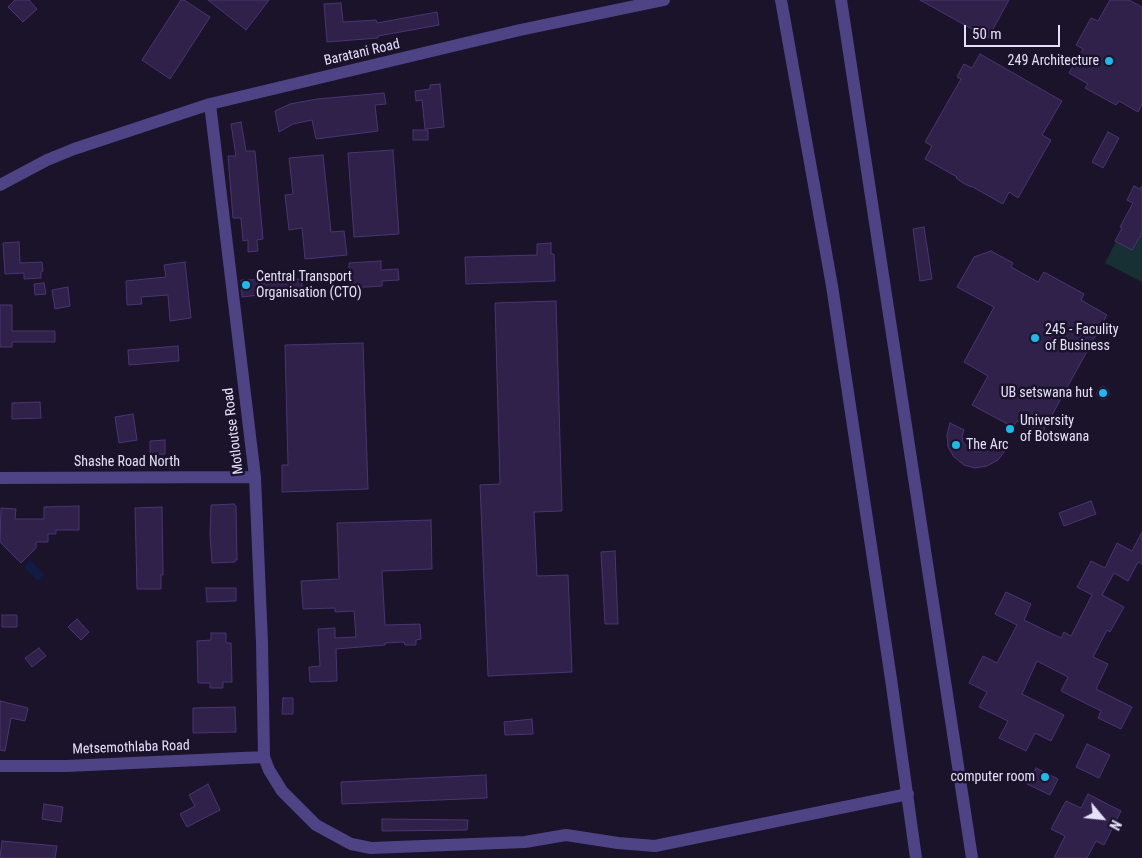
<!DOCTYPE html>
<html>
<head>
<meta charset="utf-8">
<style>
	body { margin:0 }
	#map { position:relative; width:1142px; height:858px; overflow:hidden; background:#1a132a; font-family:"Roboto Condensed",sans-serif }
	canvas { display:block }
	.north { position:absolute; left:1077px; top:793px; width:50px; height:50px; -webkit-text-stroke:4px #1a132a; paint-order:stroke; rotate:118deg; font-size:14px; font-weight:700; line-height:20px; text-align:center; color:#e6dffc }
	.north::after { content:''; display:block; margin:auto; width:18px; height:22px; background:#e6dffc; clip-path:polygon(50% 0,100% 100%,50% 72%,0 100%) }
	.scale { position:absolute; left:964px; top:25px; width:96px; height:22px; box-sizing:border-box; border:2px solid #e6dffc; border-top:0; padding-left:6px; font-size:15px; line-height:18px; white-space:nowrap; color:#e6dffc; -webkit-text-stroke:4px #1a132a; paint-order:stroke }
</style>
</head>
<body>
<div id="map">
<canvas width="1142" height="858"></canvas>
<div class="north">N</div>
<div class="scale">50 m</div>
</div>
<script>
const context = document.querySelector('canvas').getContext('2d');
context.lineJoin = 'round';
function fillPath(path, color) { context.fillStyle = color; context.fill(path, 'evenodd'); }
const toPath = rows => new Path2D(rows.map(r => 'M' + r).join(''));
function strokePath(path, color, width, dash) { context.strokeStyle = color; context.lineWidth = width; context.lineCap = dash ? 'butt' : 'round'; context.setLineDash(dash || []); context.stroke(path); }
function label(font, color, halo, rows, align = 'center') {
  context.font = font + ' "Roboto Condensed",sans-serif'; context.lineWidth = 5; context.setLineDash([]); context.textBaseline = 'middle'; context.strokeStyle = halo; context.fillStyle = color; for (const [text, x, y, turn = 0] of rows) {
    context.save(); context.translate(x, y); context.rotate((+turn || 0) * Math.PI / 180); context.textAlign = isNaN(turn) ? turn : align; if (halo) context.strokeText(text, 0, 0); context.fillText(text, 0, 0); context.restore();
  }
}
fillPath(toPath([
	[1142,191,1142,282,1105,263]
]), '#173033');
fillPath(toPath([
	[30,560,44,574,38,581,24,567]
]), '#101c46');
const building = toPath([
	[15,0,29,0,37,9,23,22,8,7,15,0],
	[181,0,184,0,210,17,170,79,142,60,181,0],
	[208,0,269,0,246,30,208,0],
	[920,0,1009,0,988,38,920,0],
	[1110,0,1129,0,1142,7,1142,105,1138,112,1119,101,1116,105,1085,88,1088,84,1069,73,1083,49,1076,45,1091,18,1098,21,1110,0],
	[341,3,343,22,376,20,377,23,437,12,439,25,378,36,378,38,327,42,324,4,341,3],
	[980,54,1062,101,1042,135,1051,140,1018,198,1009,192,1003,204,971,186,971,187,963,183,956,178,957,177,925,159,932,146,925,142,961,79,957,77,964,64,972,68,980,54],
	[440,84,444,127,425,129,422,100,416,101,415,91,430,89,430,85,440,84],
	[384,93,386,104,375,105,378,131,316,139,312,120,293,124,279,132,275,111,290,104,317,99,384,93],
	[241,122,246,151,255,151,263,239,257,240,258,251,248,252,248,240,243,241,241,218,233,218,228,156,236,156,231,124,241,122],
	[413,130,428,130,428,140,413,140,413,130],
	[1108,132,1119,138,1103,168,1092,162,1108,132],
	[393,150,399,234,354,237,348,153,393,150],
	[323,155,331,232,344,231,347,255,305,259,302,228,289,230,285,195,293,194,289,158,323,155],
	[1134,186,1140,189,1142,186,1142,233,1132,250,1115,241,1122,228,1120,227,1133,203,1127,200,1134,186],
	[924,227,932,279,920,281,913,229,924,227],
	[19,242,20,263,42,262,43,271,41,272,41,278,24,279,24,273,5,274,3,243,19,242],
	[551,243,551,254,554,254,555,281,466,284,465,257,537,255,537,244,551,243],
	[991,251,1013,263,1011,267,1038,282,1044,272,1084,294,1081,300,1107,315,1041,435,1017,421,1013,427,972,405,988,376,964,362,994,307,957,287,974,257,991,251],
	[381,261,381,270,398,269,399,280,382,281,382,286,350,288,349,263,381,261],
	[185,262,191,318,170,321,168,295,141,297,142,304,127,305,126,281,166,277,164,265,185,262],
	[302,279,302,297,268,298,268,294,242,297,241,280,302,279],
	[44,283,46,294,35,295,34,284,44,283],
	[68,287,70,306,55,309,52,290,68,287],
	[556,301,562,511,534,512,537,576,568,575,572,672,488,676,480,485,500,484,495,303,556,301],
	[0,305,12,305,12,331,55,331,55,342,12,342,12,347,0,347,0,305],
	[363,343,368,489,282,492,282,465,288,465,285,345,363,343],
	[178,346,179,361,129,365,128,350,178,346],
	'1097 393a6 6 0 1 1 12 0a6 6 0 1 1-12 0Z',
	[40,402,41,418,12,419,12,403,40,402],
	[133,414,137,440,119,443,115,417,133,414],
	[950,423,964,430,962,436,963,442,970,450,976,452,982,451,991,444,1005,451,998,460,987,466,975,468,964,465,954,457,948,447,947,435,950,423],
	[165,440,165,454,150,455,150,441,165,440],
	[1091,501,1096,514,1064,526,1059,513,1091,501],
	[234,504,236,506,237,560,235,560,235,562,212,563,210,535,211,505,234,504],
	[79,506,79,530,56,530,56,534,48,534,48,542,36,542,36,548,21,563,0,542,1,508,16,509,15,519,44,519,44,507,79,506],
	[162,507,163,575,161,575,161,589,137,589,135,508,162,507],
	[431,520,432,569,382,571,385,625,420,624,421,639,416,640,416,645,405,645,404,642,385,643,385,645,336,649,337,681,310,682,309,667,320,666,318,629,335,628,335,638,356,637,354,611,335,612,335,608,303,609,301,581,339,579,337,523,431,520],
	[1142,532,1142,564,1138,562,1128,581,1114,573,1102,595,1124,607,1110,632,1107,630,1093,657,1108,664,1096,689,1132,707,1121,729,1098,718,1101,711,1061,691,1068,677,1037,661,1022,694,1064,715,1051,741,1035,733,1026,751,999,738,1008,721,979,707,987,692,969,683,983,656,997,663,1017,625,995,614,1006,592,1031,604,1024,620,1061,638,1064,632,1071,636,1092,595,1077,587,1091,561,1105,568,1117,543,1132,551,1142,532],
	[615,551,618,624,605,624,601,552,615,551],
	[206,588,236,588,236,601,207,602,206,588],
	[2,615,17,615,17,627,2,627,2,615],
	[77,619,89,632,81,640,68,627,77,619],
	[211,633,226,633,226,643,231,643,232,682,223,682,223,688,210,688,210,683,198,683,197,641,211,640,211,633],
	[39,648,46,656,32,667,25,658,39,648],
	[283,698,293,698,293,714,282,714,283,698],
	[0,701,28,708,25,721,11,718,5,751,0,750,0,701],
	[235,707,236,732,193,733,193,708,235,707],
	[532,719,533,734,505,735,504,722,532,719],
	[1087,744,1110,755,1099,778,1076,767,1087,744],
	[1036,768,1058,779,1050,795,1027,784,1036,768],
	[486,775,487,798,342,804,341,782,486,775],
	[208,784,220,810,187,827,180,814,195,806,189,795,208,784],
	[1088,794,1121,811,1104,845,1096,841,1087,858,1054,858,1065,836,1051,829,1066,801,1081,808,1088,794],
	[44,804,63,807,61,822,42,819,44,804],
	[382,819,468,820,467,830,382,831,382,819],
	[2,841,57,846,55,858,0,858,2,841]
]);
fillPath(building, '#2f2149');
strokePath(building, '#4a3573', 1);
strokePath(toPath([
	[781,0,832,286,891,679,916,858],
	[841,0,972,858],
	[210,104,255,477,262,643,264,757,269,770,282,791,316,825,351,844,371,848,525,842,566,835,618,843,655,846,908,794],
	[0,185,47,160,74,149,210,104,520,30,664,0],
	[0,478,255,477],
	[0,766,67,766,264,757]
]), '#4e4385', 12);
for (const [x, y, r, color] of [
	[1109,61,5,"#1cbaec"],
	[246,285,5,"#1cbaec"],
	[1035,338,5,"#1cbaec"],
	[1103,393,5,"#1cbaec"],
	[1010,429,5,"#1cbaec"],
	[956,445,5,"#1cbaec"],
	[1045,777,5,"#1cbaec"]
]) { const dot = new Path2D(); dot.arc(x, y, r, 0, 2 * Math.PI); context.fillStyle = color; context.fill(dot); strokePath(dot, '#1a132a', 2); }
label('14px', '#e6dffc', '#1a132a', [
	["Baratani Road",362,53,-13],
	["Motloutse Road",234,431,-97],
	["Shashe Road North",127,462],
	["Metsemothlaba Road",131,748,-2]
]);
label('14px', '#e6dffc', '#1a132a', [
	["249 Architecture",1099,61,"right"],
	["Central Transport",256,277],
	["Organisation (CTO)",256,293],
	["245 - Faculity",1045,330],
	["of Business",1045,346],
	["UB setswana hut",1093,393,"right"],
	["University",1020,421],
	["of Botswana",1020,437],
	["The Arc",966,445],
	["computer room",1035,777,"right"]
], 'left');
</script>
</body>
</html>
